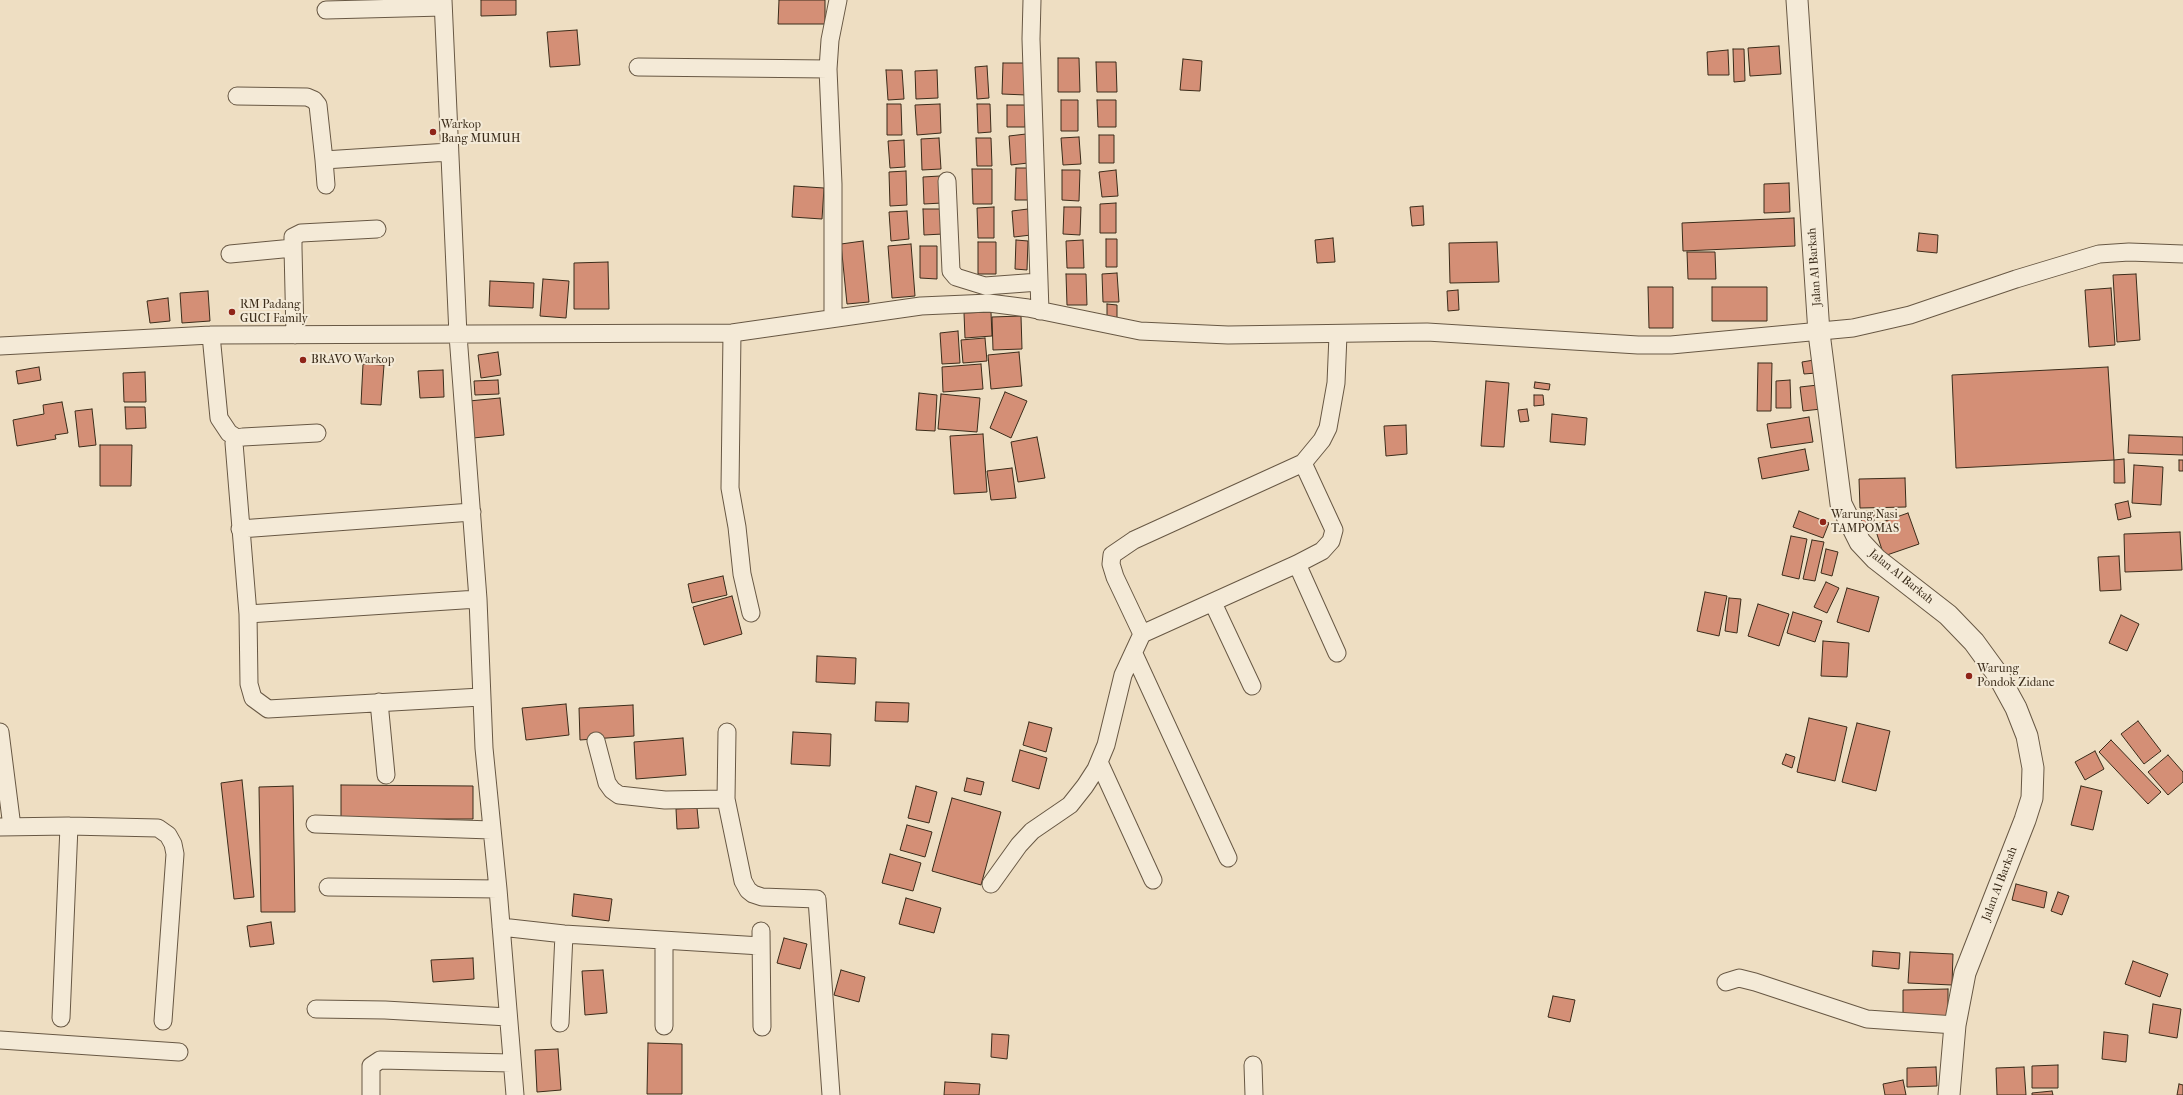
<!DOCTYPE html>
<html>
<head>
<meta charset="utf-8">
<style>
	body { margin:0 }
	canvas { display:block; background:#eedec2 }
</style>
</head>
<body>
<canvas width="2183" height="1095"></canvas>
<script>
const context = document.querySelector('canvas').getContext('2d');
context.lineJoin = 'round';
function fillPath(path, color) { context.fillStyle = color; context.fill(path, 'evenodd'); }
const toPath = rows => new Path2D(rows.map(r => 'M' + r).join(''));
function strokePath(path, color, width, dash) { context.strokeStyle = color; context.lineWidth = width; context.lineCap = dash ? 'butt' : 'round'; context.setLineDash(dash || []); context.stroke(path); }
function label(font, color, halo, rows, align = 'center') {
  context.font = font + ' "IM FELL French Canon",serif'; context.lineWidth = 4; context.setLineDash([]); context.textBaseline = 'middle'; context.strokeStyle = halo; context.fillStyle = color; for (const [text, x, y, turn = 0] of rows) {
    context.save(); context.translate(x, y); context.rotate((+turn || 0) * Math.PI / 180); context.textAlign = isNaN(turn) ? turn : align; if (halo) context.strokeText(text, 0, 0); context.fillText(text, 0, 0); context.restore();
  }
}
const building = toPath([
	[481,0,516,0,516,15,481,16,481,0],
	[779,0,825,0,825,24,778,24,779,0],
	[577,30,580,65,550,67,547,32,577,30],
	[1779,46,1781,74,1750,76,1748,48,1779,46],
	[1733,49,1744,49,1745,81,1734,82,1733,49],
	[1728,50,1729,75,1708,75,1707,52,1728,50],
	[1058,58,1079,58,1080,92,1058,92,1058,58],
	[1183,59,1202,61,1200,91,1180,90,1183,59],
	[1096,62,1116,62,1117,92,1097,92,1096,62],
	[1003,63,1027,63,1026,95,1002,94,1003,63],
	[987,66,989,98,977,99,975,67,987,66],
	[886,70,902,70,904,99,888,100,886,70],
	[937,70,938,98,916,99,915,71,937,70],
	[1061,100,1078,100,1078,131,1061,131,1061,100],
	[1097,100,1116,100,1116,127,1098,127,1097,100],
	[887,104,901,104,902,135,887,135,887,104],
	[940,104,941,133,917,135,915,105,940,104],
	[977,104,990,104,991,132,978,133,977,104],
	[1007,105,1025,105,1025,127,1007,127,1007,105],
	[1026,134,1028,163,1011,165,1009,136,1026,134],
	[1099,135,1114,135,1114,163,1099,163,1099,135],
	[1079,137,1081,164,1063,165,1061,138,1079,137],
	[939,138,941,169,922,170,921,139,939,138],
	[976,138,991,138,992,166,977,166,976,138],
	[904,140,905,167,890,168,888,141,904,140],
	[1016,168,1029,168,1028,200,1015,200,1016,168],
	[972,169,992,169,992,204,973,204,972,169],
	[1062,170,1080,170,1079,201,1062,200,1062,170],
	[1116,170,1118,196,1102,197,1099,172,1116,170],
	[906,171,907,205,890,206,889,172,906,171],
	[940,176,942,203,924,204,923,177,940,176],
	[1789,183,1790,212,1764,213,1764,184,1789,183],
	[794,186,824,188,822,219,792,217,794,186],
	[1116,203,1116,233,1100,233,1100,204,1116,203],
	[1423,206,1424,225,1412,226,1410,207,1423,206],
	[994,207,994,238,978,238,977,208,994,207],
	[1064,207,1081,207,1080,235,1063,234,1064,207],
	[923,209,942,209,943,234,924,235,923,209],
	[1028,209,1031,235,1014,237,1012,211,1028,209],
	[907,211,909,239,891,241,889,212,907,211],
	[1794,218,1795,246,1683,251,1682,223,1794,218],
	[1919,233,1938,235,1937,253,1917,251,1919,233],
	[1333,238,1335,262,1317,263,1315,240,1333,238],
	[1106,239,1117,239,1117,267,1106,267,1106,239],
	[1016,240,1028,241,1027,270,1015,269,1016,240],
	[1083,240,1084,268,1067,268,1066,241,1083,240],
	[863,241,869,302,847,304,841,244,863,241],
	[978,242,996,242,996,274,978,274,978,242],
	[1497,242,1499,282,1450,283,1449,243,1497,242],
	[911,244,915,296,892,298,888,246,911,244],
	[920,246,937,246,937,279,920,278,920,246],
	[1687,252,1715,252,1716,279,1688,279,1687,252],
	[608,262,609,309,574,309,574,263,608,262],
	[1117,273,1119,302,1103,302,1102,274,1117,273],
	[1066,274,1086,274,1087,305,1067,305,1066,274],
	[2136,274,2140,340,2117,342,2113,275,2136,274],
	[543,279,569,281,566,318,540,316,543,279],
	[490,281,534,283,533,308,489,306,490,281],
	[1648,287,1673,287,1673,328,1649,328,1648,287],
	[1712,287,1767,287,1767,321,1712,321,1712,287],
	[2111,288,2115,345,2089,347,2085,290,2111,288],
	[1458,290,1459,310,1448,311,1447,291,1458,290],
	[208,291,210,321,182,323,180,293,208,291],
	[168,298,170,321,150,323,147,301,168,298],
	[1107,304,1117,305,1117,319,1107,319,1107,304],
	[991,312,992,336,965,338,964,313,991,312],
	[1021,316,1022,349,993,350,992,317,1021,316],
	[958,331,960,363,942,364,940,333,958,331],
	[985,338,987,361,963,363,961,340,985,338],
	[498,352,501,375,481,378,478,355,498,352],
	[1019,352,1022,386,991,389,988,355,1019,352],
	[1814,360,1816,373,1804,374,1802,362,1814,360],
	[1758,363,1772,363,1771,411,1757,411,1758,363],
	[363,364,384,365,381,405,361,404,363,364],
	[981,364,983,389,943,392,942,367,981,364],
	[39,367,41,380,18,384,16,371,39,367],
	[2108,367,2114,460,1956,468,1952,375,2108,367],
	[443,370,444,397,420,398,418,371,443,370],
	[145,372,146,402,124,402,123,373,145,372],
	[498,380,499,394,475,395,474,381,498,380],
	[1790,380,1791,408,1776,408,1776,381,1790,380],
	[1486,381,1509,383,1504,447,1481,446,1486,381],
	[1535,382,1550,384,1549,390,1534,388,1535,382],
	[1818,385,1821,409,1803,411,1800,387,1818,385],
	[1005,392,1027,401,1011,438,990,428,1005,392],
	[919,393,937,395,935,431,916,430,919,393],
	[941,394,980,398,977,432,938,429,941,394],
	[1534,395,1543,395,1544,405,1534,406,1534,395],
	[500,398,504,435,473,438,469,401,500,398],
	[62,402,68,433,55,435,56,439,17,446,13,420,44,414,43,405,62,402],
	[125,407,145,407,146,428,126,429,125,407],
	[92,409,96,445,79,447,75,411,92,409],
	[1527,409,1529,421,1520,422,1518,410,1527,409],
	[1552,414,1587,418,1585,445,1550,442,1552,414],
	[1809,417,1813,442,1771,448,1767,424,1809,417],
	[1406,425,1407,454,1386,456,1384,426,1406,425],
	[983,434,987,492,954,494,950,436,983,434],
	[2129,435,2183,437,2183,455,2128,453,2129,435],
	[1037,437,1045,478,1018,482,1011,442,1037,437],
	[100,445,132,445,131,486,100,486,100,445],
	[1805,449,1809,470,1762,479,1758,458,1805,449],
	[2124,459,2125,483,2114,483,2114,460,2124,459],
	[2179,460,2183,460,2183,471,2179,471,2179,460],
	[2134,465,2163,467,2161,505,2132,503,2134,465],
	[1012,468,1016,498,991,500,987,471,1012,468],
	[1905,478,1906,507,1860,508,1859,479,1905,478],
	[2128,501,2131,517,2118,520,2115,504,2128,501],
	[1799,511,1829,523,1823,538,1793,527,1799,511],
	[1874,511,1874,523,1855,524,1854,512,1874,511],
	[1908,513,1919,544,1884,556,1874,525,1908,513],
	[2180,532,2182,570,2125,572,2124,534,2180,532],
	[1791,536,1807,539,1799,579,1782,575,1791,536],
	[1812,540,1824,542,1815,581,1803,579,1812,540],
	[1826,549,1838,552,1832,576,1821,573,1826,549],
	[2119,556,2121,590,2100,591,2098,557,2119,556],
	[723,576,727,595,692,603,688,584,723,576],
	[1826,582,1839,588,1827,613,1814,607,1826,582],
	[1847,588,1879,597,1869,632,1837,622,1847,588],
	[1705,592,1727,596,1719,636,1697,631,1705,592],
	[732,596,742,634,704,645,693,607,732,596],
	[1729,598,1741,599,1737,633,1725,631,1729,598],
	[1758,604,1789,614,1779,646,1748,636,1758,604],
	[1793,612,1822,621,1815,642,1787,633,1793,612],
	[2121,615,2139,624,2127,651,2109,643,2121,615],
	[1823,641,1849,643,1847,677,1821,676,1823,641],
	[817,656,856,658,855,684,816,682,817,656],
	[876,702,909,703,908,722,875,721,876,702],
	[566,704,569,735,526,740,522,708,566,704],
	[633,705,634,736,580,740,579,708,633,705],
	[1809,718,1847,727,1835,781,1797,772,1809,718],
	[2138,721,2161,751,2144,764,2121,734,2138,721],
	[1029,722,1052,728,1046,752,1023,745,1029,722],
	[1857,723,1890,731,1876,791,1842,782,1857,723],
	[793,732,831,734,830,766,791,764,793,732],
	[683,738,686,775,636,779,634,742,683,738],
	[2111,740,2161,792,2148,804,2099,752,2111,740],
	[1020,750,1047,758,1039,789,1012,781,1020,750],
	[2095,751,2104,769,2085,780,2075,762,2095,751],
	[1786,754,1795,757,1792,768,1782,764,1786,754],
	[2168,755,2183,772,2183,782,2168,795,2148,772,2168,755],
	[967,778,984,782,981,795,964,791,967,778],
	[242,780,254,897,234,899,221,783,242,780],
	[341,785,473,786,473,819,341,819,341,785],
	[293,786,295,912,261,912,259,787,293,786],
	[916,786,937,792,929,823,908,818,916,786],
	[2081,786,2102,791,2093,830,2071,825,2081,786],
	[952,798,1001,812,981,885,932,871,952,798],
	[697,808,699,828,677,829,676,809,697,808],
	[907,825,932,832,925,857,900,850,907,825],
	[890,854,921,863,913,891,882,883,890,854],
	[2016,884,2047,892,2044,908,2012,900,2016,884],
	[2058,892,2069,896,2062,915,2051,911,2058,892],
	[574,894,612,899,609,921,572,916,574,894],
	[906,898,941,908,934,933,899,924,906,898],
	[271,922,274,944,250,947,247,926,271,922],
	[784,938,807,944,800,969,777,963,784,938],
	[1873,951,1900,953,1899,969,1872,966,1873,951],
	[1910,952,1953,954,1952,985,1908,983,1910,952],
	[473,958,474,979,433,982,431,960,473,958],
	[2133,961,2168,974,2160,997,2125,984,2133,961],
	[603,970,607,1013,585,1015,582,971,603,970],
	[841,970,865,977,859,1002,834,995,841,970],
	[1948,989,1948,1020,1903,1021,1903,990,1948,989],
	[1553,996,1575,1000,1570,1022,1548,1017,1553,996],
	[2153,1004,2181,1009,2177,1038,2149,1033,2153,1004],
	[2104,1032,2128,1035,2126,1062,2102,1059,2104,1032],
	[992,1034,1009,1035,1007,1059,991,1057,992,1034],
	[648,1043,682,1044,682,1094,647,1094,648,1043],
	[558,1049,561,1090,537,1092,535,1050,558,1049],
	[2058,1065,2058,1088,2032,1088,2032,1066,2058,1065],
	[1936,1067,1937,1086,1907,1087,1907,1068,1936,1067],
	[2024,1067,2026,1095,1997,1095,1996,1068,2024,1067],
	[1903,1080,1906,1095,1885,1095,1883,1084,1903,1080],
	[945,1082,980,1084,979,1095,944,1095,945,1082],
	[2179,1084,2183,1085,2183,1095,2177,1095,2179,1084],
	[2052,1091,2053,1095,2032,1095,2032,1093,2052,1091]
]);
fillPath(building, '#d48f76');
strokePath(building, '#3b2c1a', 1);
const minor = toPath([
	[443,0,458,335,478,599,484,748,498,889,515,1095],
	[1032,0,1031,39,1040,311],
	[326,10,443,7],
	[638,67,828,69],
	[237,96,307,97,314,100,318,105,324,160,449,152],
	[324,160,326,185],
	[947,181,951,271,956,277,985,286,1039,282],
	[293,248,293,237,301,233,377,229],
	[230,254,293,248,295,335],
	[833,318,833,184,828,69,830,40,838,0],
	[732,333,730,488,737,527,742,574,751,613],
	[211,335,219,418,229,433,237,438],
	[0,346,211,335,732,333,921,306,989,303,1028,308,1140,331,1228,335,1427,332,1638,345,1671,345,1853,328,1910,315,2016,279,2099,254,2129,252,2183,254],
	[317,433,243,437,237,438,234,443,248,614,249,684,253,698,268,709,481,697],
	[240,529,472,512],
	[1297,564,1337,653],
	[1213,603,1252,686],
	[248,614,478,599],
	[1142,634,1297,564,1322,551,1331,541,1334,530,1303,463,1322,440,1328,428,1336,383,1338,335],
	[1134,654,1228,858],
	[379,702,386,775],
	[0,732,12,827],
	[727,732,726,799,743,881,748,890,753,894,762,897,817,899,831,1095],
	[596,741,607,783,612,790,619,795,665,800,726,799],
	[1099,762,1153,880],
	[315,824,491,830],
	[0,827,69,826,158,828,168,835,173,844,175,854,163,1021],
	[991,884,1019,845,1032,831,1070,805,1085,786,1096,769,1106,745,1123,675,1142,634,1115,577,1111,564,1112,555,1134,540,1303,463],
	[328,887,498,889],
	[501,927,564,934,761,946],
	[761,931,762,1027],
	[664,941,664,1026],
	[1726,982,1739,978,1755,982,1867,1019,1955,1025],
	[316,1009,385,1010,508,1017],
	[61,1018,69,826],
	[560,1023,564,934],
	[0,1040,179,1052],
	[1253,1065,1254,1095],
	[371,1095,371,1066,380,1060,511,1063]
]);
const tertiary = toPath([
	[1797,0,1819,333,1841,504,1860,542,1876,559,1948,615,1974,642,1998,675,2016,708,2027,736,2033,768,2032,798,2025,820,1965,973,1955,1025,1949,1095]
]);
strokePath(minor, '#685844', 19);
strokePath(tertiary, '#685844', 23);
strokePath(minor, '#f4ead7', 17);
strokePath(tertiary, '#f4ead7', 21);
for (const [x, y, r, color] of [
	[433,132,4,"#8f2418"],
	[232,312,4,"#8f2418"],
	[303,360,4,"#8f2418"],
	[1823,522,4,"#8f2418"],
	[1969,676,4,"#8f2418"]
]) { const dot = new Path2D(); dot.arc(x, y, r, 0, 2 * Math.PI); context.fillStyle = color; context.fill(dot); strokePath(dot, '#f4ead7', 1.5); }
label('12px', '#3b2c1a', '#f4ead7', [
	["Warkop",441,125],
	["Bang MUMUH",441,139],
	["RM Padang",240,305],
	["GUCI Family",240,319],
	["BRAVO Warkop",311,360],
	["Warung Nasi",1831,515],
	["TAMPOMAS",1831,529],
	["Warung",1977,669],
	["Pondok Zidane",1977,683]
], 'left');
label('12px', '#3b2c1a', '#f4ead7', [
	["Jalan Al Barkah",1815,267,-94],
	["Jalan Al Barkah",1901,577,39],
	["Jalan Al Barkah",2000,884,-69]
]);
</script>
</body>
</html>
